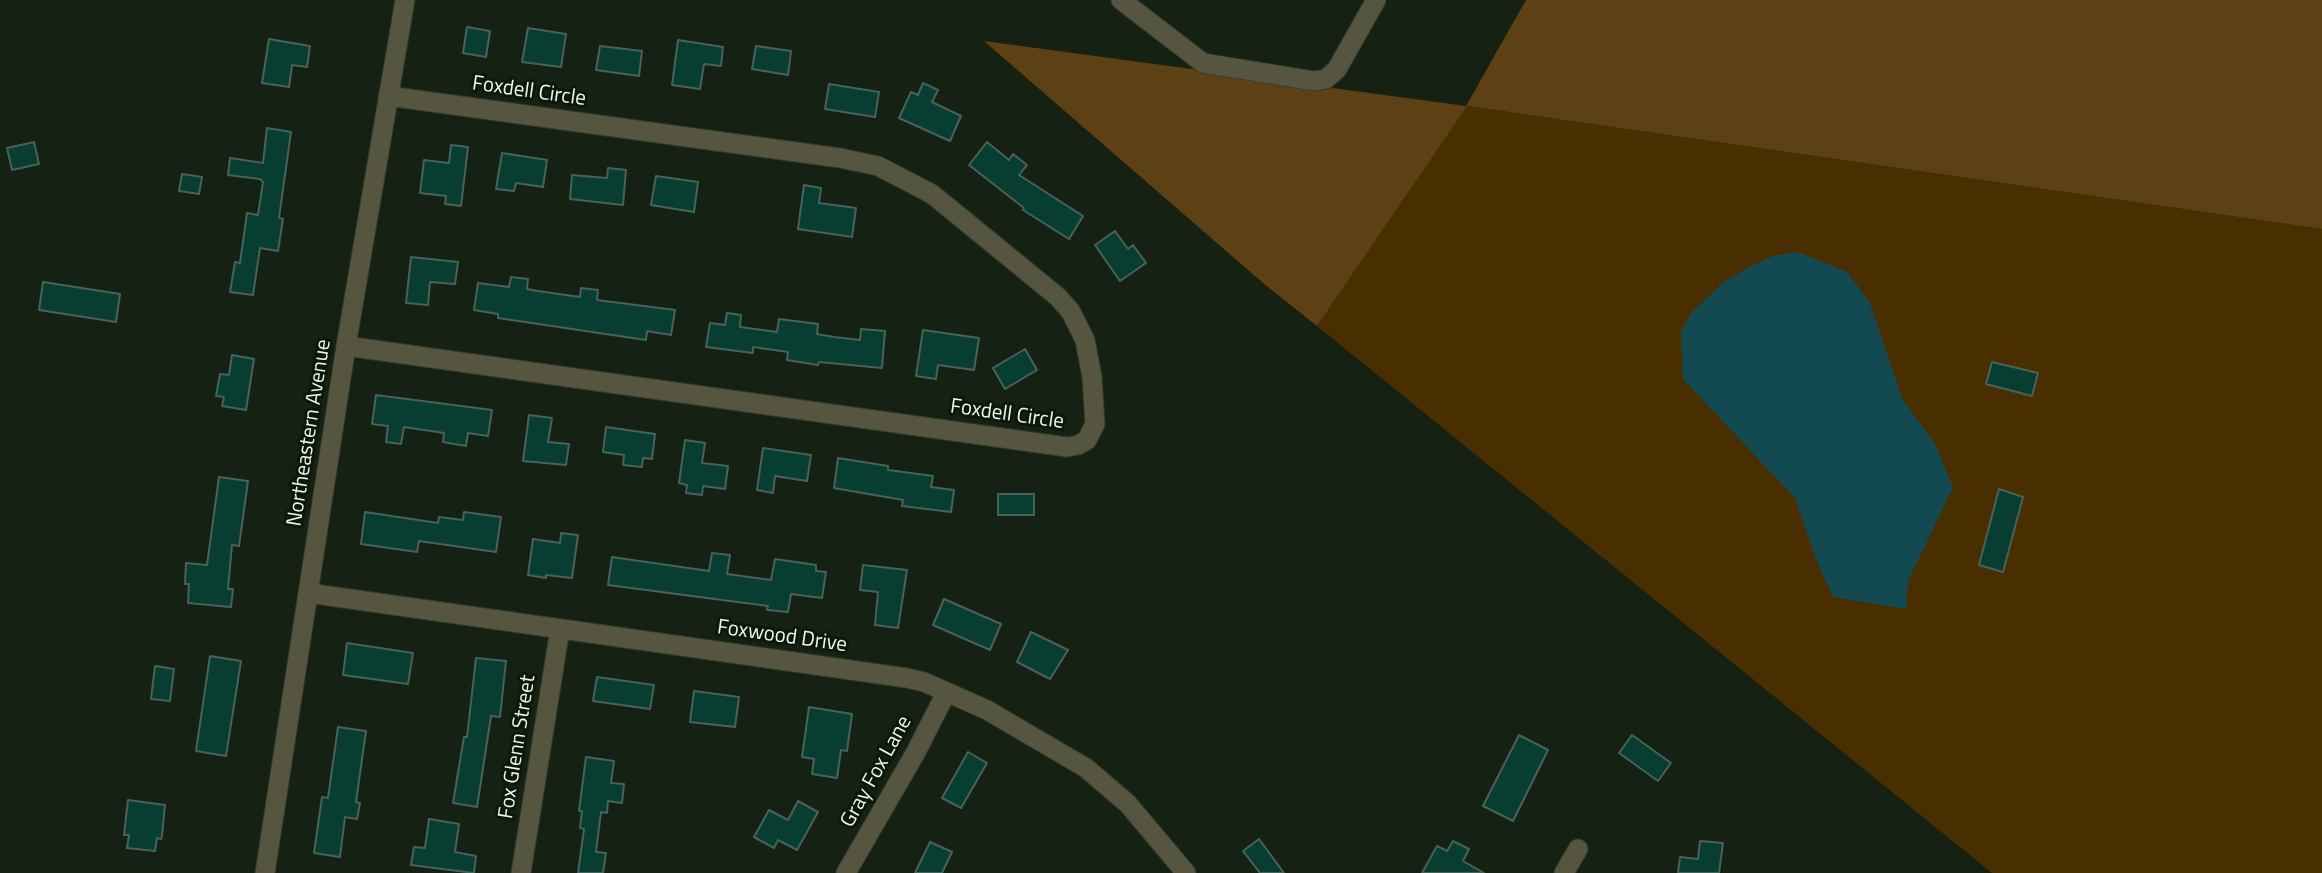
<!DOCTYPE html>
<html>
<head>
<meta charset="utf-8">
<style>
	body { margin:0 }
	canvas { display:block; background:#152112 }
</style>
</head>
<body>
<canvas width="2322" height="873"></canvas>
<script>
const context = document.querySelector('canvas').getContext('2d');
context.lineJoin = 'round';
function fillPath(path, color) { context.fillStyle = color; context.fill(path, 'evenodd'); }
const toPath = rows => new Path2D(rows.map(r => 'M' + r).join(''));
function strokePath(path, color, width, dash) { context.strokeStyle = color; context.lineWidth = width; context.lineCap = dash ? 'butt' : 'round'; context.setLineDash(dash || []); context.stroke(path); }
function label(font, color, halo, rows, align = 'center') {
  context.font = font + ' "Titillium Web",sans-serif'; context.lineWidth = 6; context.setLineDash([]); context.textBaseline = 'middle'; context.strokeStyle = halo; context.fillStyle = color; for (const [text, x, y, turn = 0] of rows) {
    context.save(); context.translate(x, y); context.rotate((+turn || 0) * Math.PI / 180); context.textAlign = isNaN(turn) ? turn : align; if (halo) context.strokeText(text, 0, 0); context.fillText(text, 0, 0); context.restore();
  }
}
fillPath(toPath([
	[1466,106,2322,229,2322,873,1992,873,1317,326]
]), '#492e00');
fillPath(toPath([
	[1526,0,2322,0,2322,229,1467,106,1317,326,1263,283,984,41,1466,106]
]), '#5d4014');
fillPath(toPath([
	[1798,252,1847,272,1869,301,1903,400,1935,444,1953,487,1908,581,1906,609,1833,597,1817,562,1795,498,1683,379,1681,331,1692,312,1725,281,1751,266,1773,256]
]), '#134a52');
const building = toPath([
	[467,27,490,31,486,57,463,53,467,27],
	[528,28,566,34,561,67,522,62,528,28],
	[269,39,310,46,307,67,292,65,289,87,262,83,269,39],
	[678,40,723,47,721,66,704,64,700,89,672,85,678,40],
	[600,46,642,51,639,76,596,70,600,46],
	[756,46,791,51,788,75,752,69,756,46],
	[923,83,938,90,932,102,961,116,950,141,899,118,911,92,918,95,923,83],
	[829,84,879,92,875,117,825,109,829,84],
	[267,128,291,132,279,218,283,219,278,251,260,248,253,295,230,292,235,262,240,263,247,213,258,215,263,182,260,179,228,175,230,158,263,163,267,128],
	[34,142,39,164,12,170,7,148,34,142],
	[987,142,1009,160,1013,154,1027,165,1019,175,1083,216,1069,239,1023,210,1024,208,969,165,987,142],
	[451,145,468,147,461,206,445,204,446,196,420,193,424,160,449,163,451,145],
	[502,153,547,160,543,187,516,183,514,191,496,189,502,153],
	[608,168,626,170,623,205,570,199,572,175,607,178,608,168],
	[182,174,202,177,199,194,179,191,182,174],
	[656,176,698,182,694,212,651,205,656,176],
	[804,185,821,188,819,203,856,208,852,237,798,229,804,185],
	[1115,231,1128,249,1133,245,1146,263,1120,281,1095,245,1115,231],
	[411,257,458,262,455,284,430,282,428,305,406,303,411,257],
	[511,277,528,279,527,289,538,291,580,297,581,288,598,290,597,300,675,310,671,335,647,331,646,340,498,318,498,314,474,310,478,283,509,287,511,277],
	[43,282,120,294,116,322,39,310,43,282],
	[727,313,741,315,740,327,777,332,779,319,818,324,817,334,834,337,860,340,861,329,885,331,882,368,819,362,818,365,787,360,788,352,753,347,753,353,706,347,710,323,725,325,727,313],
	[923,330,979,338,974,370,938,365,936,379,916,376,923,330],
	[1025,349,1037,370,1005,389,993,368,1025,349],
	[232,355,254,359,246,410,222,406,224,397,216,396,220,374,229,375,232,355],
	[1992,362,2038,373,2032,396,1986,384,1992,362],
	[376,395,492,410,488,436,468,433,466,446,443,442,444,433,404,427,401,444,386,442,388,426,372,424,376,395],
	[529,415,552,418,548,442,569,444,566,465,523,461,529,415],
	[606,427,655,434,652,459,643,458,642,467,623,465,624,455,603,452,606,427],
	[685,440,705,443,702,463,728,466,725,489,703,486,702,495,686,493,687,485,679,483,685,440],
	[763,448,811,455,807,481,775,476,773,493,757,490,763,448],
	[838,458,888,466,888,470,933,476,931,487,954,490,951,512,902,506,903,500,834,488,838,458],
	[219,477,248,481,239,546,232,545,228,589,233,589,231,607,188,603,189,584,185,584,186,563,207,565,219,477],
	[1999,489,2023,497,2003,572,1979,565,1999,489],
	[998,494,1034,494,1034,515,998,515,998,494],
	[365,512,438,523,439,517,463,520,464,512,501,517,496,552,419,541,417,552,361,544,365,512],
	[561,533,578,535,572,578,546,575,546,578,528,575,533,539,560,543,561,533],
	[712,553,730,555,727,574,771,580,775,559,816,565,816,571,826,572,822,598,791,594,788,612,767,610,768,606,608,585,612,557,709,571,712,553],
	[863,565,907,570,898,628,875,625,878,592,860,590,863,565],
	[944,599,1001,624,990,650,933,625,944,599],
	[1031,632,1068,650,1050,679,1017,662,1031,632],
	[347,643,413,653,408,684,343,675,347,643],
	[210,656,241,661,226,756,196,751,210,656],
	[476,658,506,661,500,717,491,716,477,807,453,803,464,737,467,737,476,658],
	[155,666,174,669,170,701,151,699,155,666],
	[597,677,654,685,650,709,593,701,597,677],
	[694,691,739,697,735,727,690,722,694,691],
	[809,707,852,714,847,751,841,750,837,778,812,774,814,759,802,757,809,707],
	[338,727,366,731,356,802,360,803,357,819,345,817,340,857,314,853,322,797,328,798,338,727],
	[1519,735,1548,750,1513,821,1483,806,1519,735],
	[1632,735,1671,763,1658,781,1619,753,1632,735],
	[968,752,987,763,961,808,942,798,968,752],
	[586,757,614,761,611,783,624,784,622,803,608,801,607,813,601,812,596,852,606,853,603,873,578,873,584,829,580,828,582,811,579,811,586,757],
	[128,800,165,805,162,836,161,839,157,838,155,851,127,848,129,835,124,835,128,800],
	[798,801,818,812,797,850,778,840,774,848,754,837,769,810,788,820,798,801],
	[429,819,459,824,455,852,476,856,474,873,411,865,414,847,425,848,429,819],
	[1259,839,1284,873,1260,873,1243,851,1259,839],
	[1453,841,1469,849,1463,861,1484,873,1422,873,1437,846,1447,851,1453,841],
	[1700,841,1723,843,1719,873,1678,873,1680,857,1698,859,1700,841],
	[930,842,952,852,942,873,915,873,930,842]
]);
fillPath(building, '#083d32');
strokePath(building, '#48625a', 2);
const minor = toPath([
	[1121,0,1203,63,1314,81,1326,79,1337,69,1376,0],
	[346,346,1067,447,1078,445,1087,440,1095,424,1092,377,1085,340,1071,312,1058,297,932,194,878,166,840,158,388,96],
	[308,593,907,678,924,682,987,710,1086,768,1128,804,1186,873],
	[265,873,346,346,405,0],
	[521,873,560,629],
	[846,873,916,752,946,693],
	[1564,873,1578,849]
]);
strokePath(minor, '#2f3b2c', 21);
strokePath(minor, '#555540', 19);
label('21px', '#eff7ed', '#0c1809', [
	["Foxdell Circle",529,92,8],
	["Foxdell Circle",1007,415,8],
	["Northeastern Avenue",310,433,-81],
	["Foxwood Drive",782,637,8],
	["Fox Glenn Street",518,747,-81],
	["Gray Fox Lane",877,772,-61]
]);
</script>
</body>
</html>
